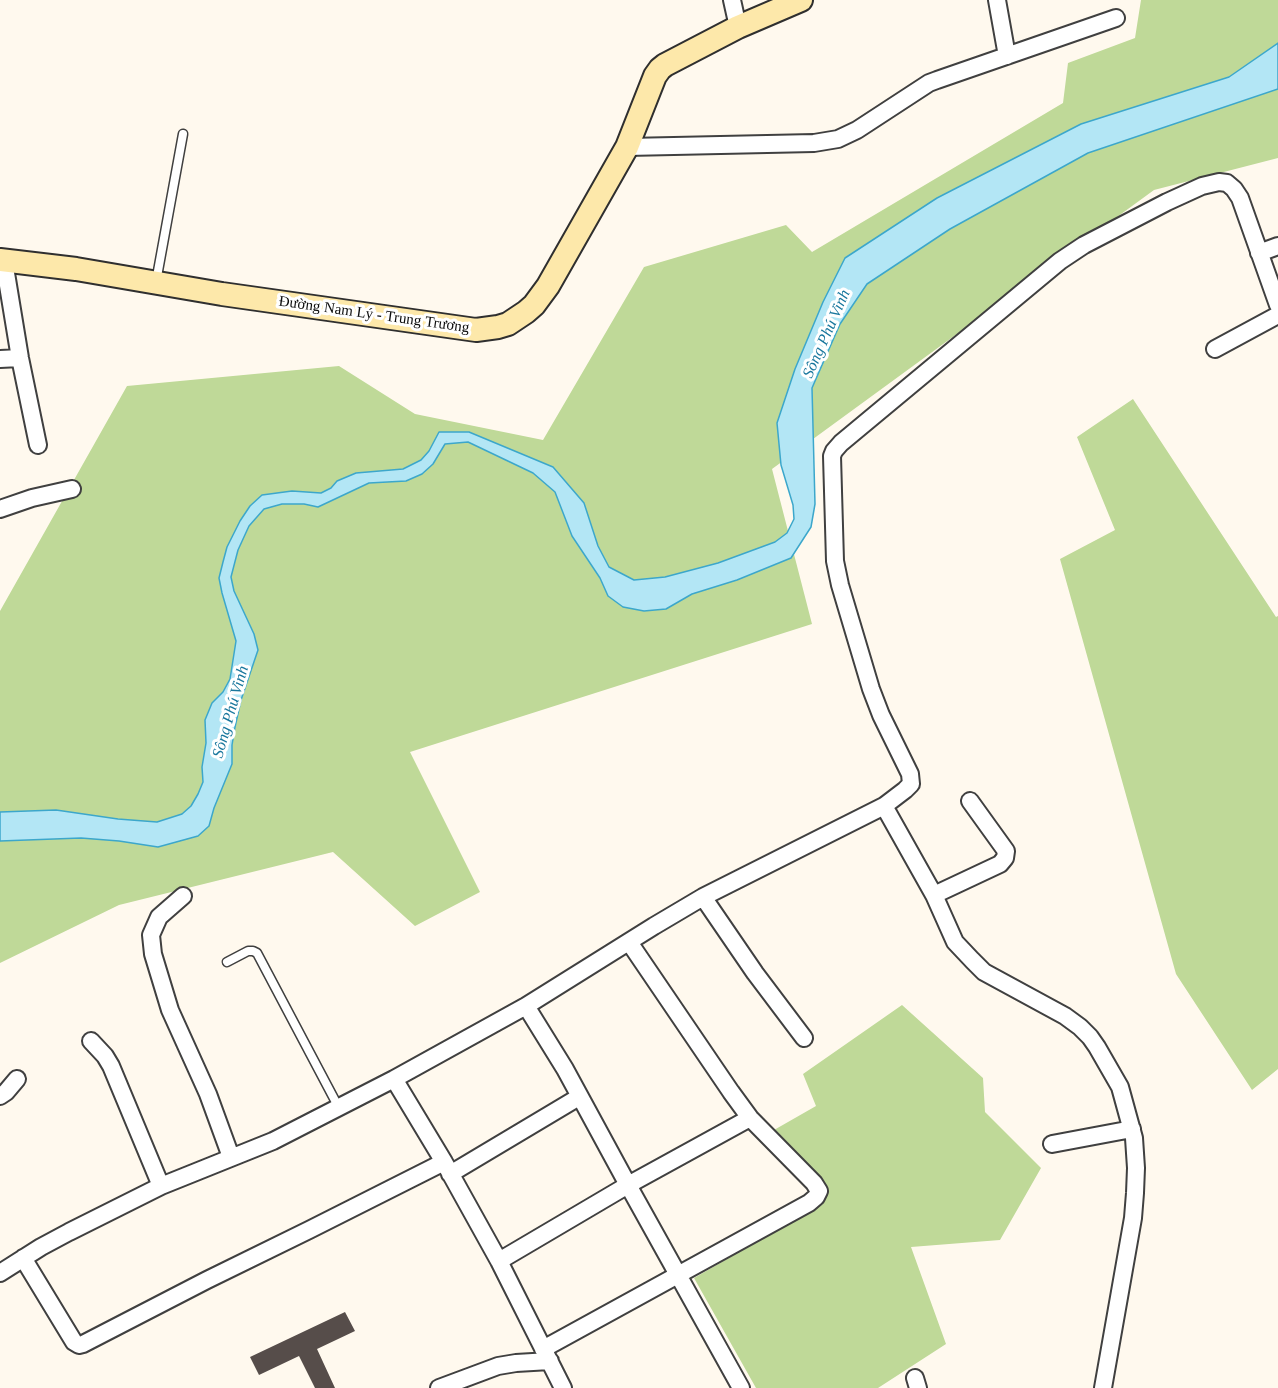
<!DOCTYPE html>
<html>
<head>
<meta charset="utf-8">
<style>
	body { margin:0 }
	canvas { display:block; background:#fff9ee }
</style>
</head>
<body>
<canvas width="1278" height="1388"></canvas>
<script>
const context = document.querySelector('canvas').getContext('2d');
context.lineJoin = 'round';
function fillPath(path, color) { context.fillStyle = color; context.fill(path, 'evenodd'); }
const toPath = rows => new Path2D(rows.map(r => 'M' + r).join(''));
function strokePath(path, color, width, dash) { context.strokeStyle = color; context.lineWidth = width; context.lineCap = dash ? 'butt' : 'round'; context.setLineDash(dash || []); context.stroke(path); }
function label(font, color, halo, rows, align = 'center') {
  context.font = font + ' Georgia,serif'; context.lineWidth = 6; context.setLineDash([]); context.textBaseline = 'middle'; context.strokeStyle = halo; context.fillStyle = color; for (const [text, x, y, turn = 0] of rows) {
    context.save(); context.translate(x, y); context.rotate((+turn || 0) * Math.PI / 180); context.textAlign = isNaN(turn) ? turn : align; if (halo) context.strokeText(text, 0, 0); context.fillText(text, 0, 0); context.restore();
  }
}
fillPath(toPath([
	[1141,0,1278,0,1278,158,1154,190,772,469,812,624,410,752,480,892,415,926,333,852,119,905,0,963,0,611,127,386,339,366,415,414,543,440,644,267,786,225,812,252,1063,103,1068,63,1135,38],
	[1133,399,1276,617,1278,616,1278,1069,1252,1090,1176,974,1060,559,1115,530,1077,437],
	[902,1005,983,1078,985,1112,1041,1168,1000,1240,911,1247,946,1344,878,1388,756,1388,694,1278,823,1204,827,1186,774,1130,816,1106,803,1074]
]), '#bfd998');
const water = toPath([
	[1278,43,1278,89,1088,153,950,229,867,284,840,324,812,388,815,504,811,527,791,558,737,580,692,594,666,609,644,611,623,607,608,596,600,578,572,536,555,492,533,473,468,442,445,444,433,464,422,474,406,481,369,483,318,507,304,504,282,504,264,509,249,526,238,550,231,577,234,591,254,634,258,650,241,700,235,727,232,745,232,764,214,808,209,826,198,836,158,847,119,841,81,838,0,841,0,812,56,810,118,819,157,822,182,814,191,806,198,794,203,782,202,767,206,743,205,720,212,703,223,692,230,679,236,641,222,593,219,578,223,562,227,547,240,521,250,506,262,495,292,491,321,493,331,488,337,481,356,473,403,469,421,460,429,451,439,432,469,432,553,467,584,503,598,546,609,567,634,580,665,577,718,563,775,542,787,533,794,519,793,505,781,465,777,423,795,369,823,302,845,258,937,198,1081,124,1229,77,1278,43]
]);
fillPath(water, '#b3e6f5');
strokePath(water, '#3ca7cb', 1.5);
fillPath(toPath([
	[345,1312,355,1331,317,1349,335,1388,315,1388,299,1356,259,1375,250,1357]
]), '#564d4a');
const lane = toPath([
	[156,282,183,134],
	[227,962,248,951,253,951,257,953,339,1108]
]);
const street = toPath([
	[732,0,738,27],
	[997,0,1007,56],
	[627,147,814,143,838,139,857,130,929,83,937,80,1116,18],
	[1259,253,1278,246],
	[4,261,20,358,38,445],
	[1215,349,1278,315],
	[0,359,20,358],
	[0,509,32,498,72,489],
	[884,806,934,895,955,942,972,960,984,972,1065,1016,1080,1027,1090,1037,1097,1047,1120,1087,1134,1138,1136,1168,1135,1193,1133,1218,1103,1388],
	[934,895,1000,864,1005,858,1006,851,970,801],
	[183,896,159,917,151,935,153,954,170,1010,208,1094,231,1157],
	[703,897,755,973,804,1038],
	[526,1006,565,1069,628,1185,741,1388],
	[91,1041,105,1056,111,1066,161,1186],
	[394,1079,444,1162,499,1261,563,1388],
	[0,1096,6,1092,17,1079],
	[1052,1144,1132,1129],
	[450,1174,579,1097],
	[23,1258,74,1342,79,1345,83,1344,207,1280,309,1230,444,1162],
	[499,1261,628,1185,750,1118],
	[0,1273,41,1247,69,1232,161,1186,273,1141,394,1079,526,1006,654,926,703,897,884,806,905,790,911,784,910,774,881,715,871,689,840,585,835,561,832,456,834,451,841,443,1060,261,1084,245,1167,202,1202,186,1219,182,1227,183,1234,189,1240,198,1278,305],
	[543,1349,809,1203,816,1197,819,1191,814,1183,750,1118,731,1092,629,942],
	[915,1378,918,1388],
	[439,1388,498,1366,516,1363,550,1361]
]);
const secondary = toPath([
	[0,260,76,269,222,294,476,330,498,327,508,324,526,312,534,305,548,286,627,147,655,76,660,69,665,65,738,27,801,0]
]);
strokePath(lane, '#404040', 11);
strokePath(street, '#404040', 20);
strokePath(secondary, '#2f2f2f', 26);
strokePath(lane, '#fff', 8);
strokePath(street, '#fff', 16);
strokePath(secondary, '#fde8aa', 22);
label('15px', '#0d0d0d', '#fff', [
	["Đường Nam Lý - Trung Trương",374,315,8]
]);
label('italic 16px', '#19779d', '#fff', [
	["Sông Phú Vinh",827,334,-66],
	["Sông Phú Vinh",231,712,-74]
]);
</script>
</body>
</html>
